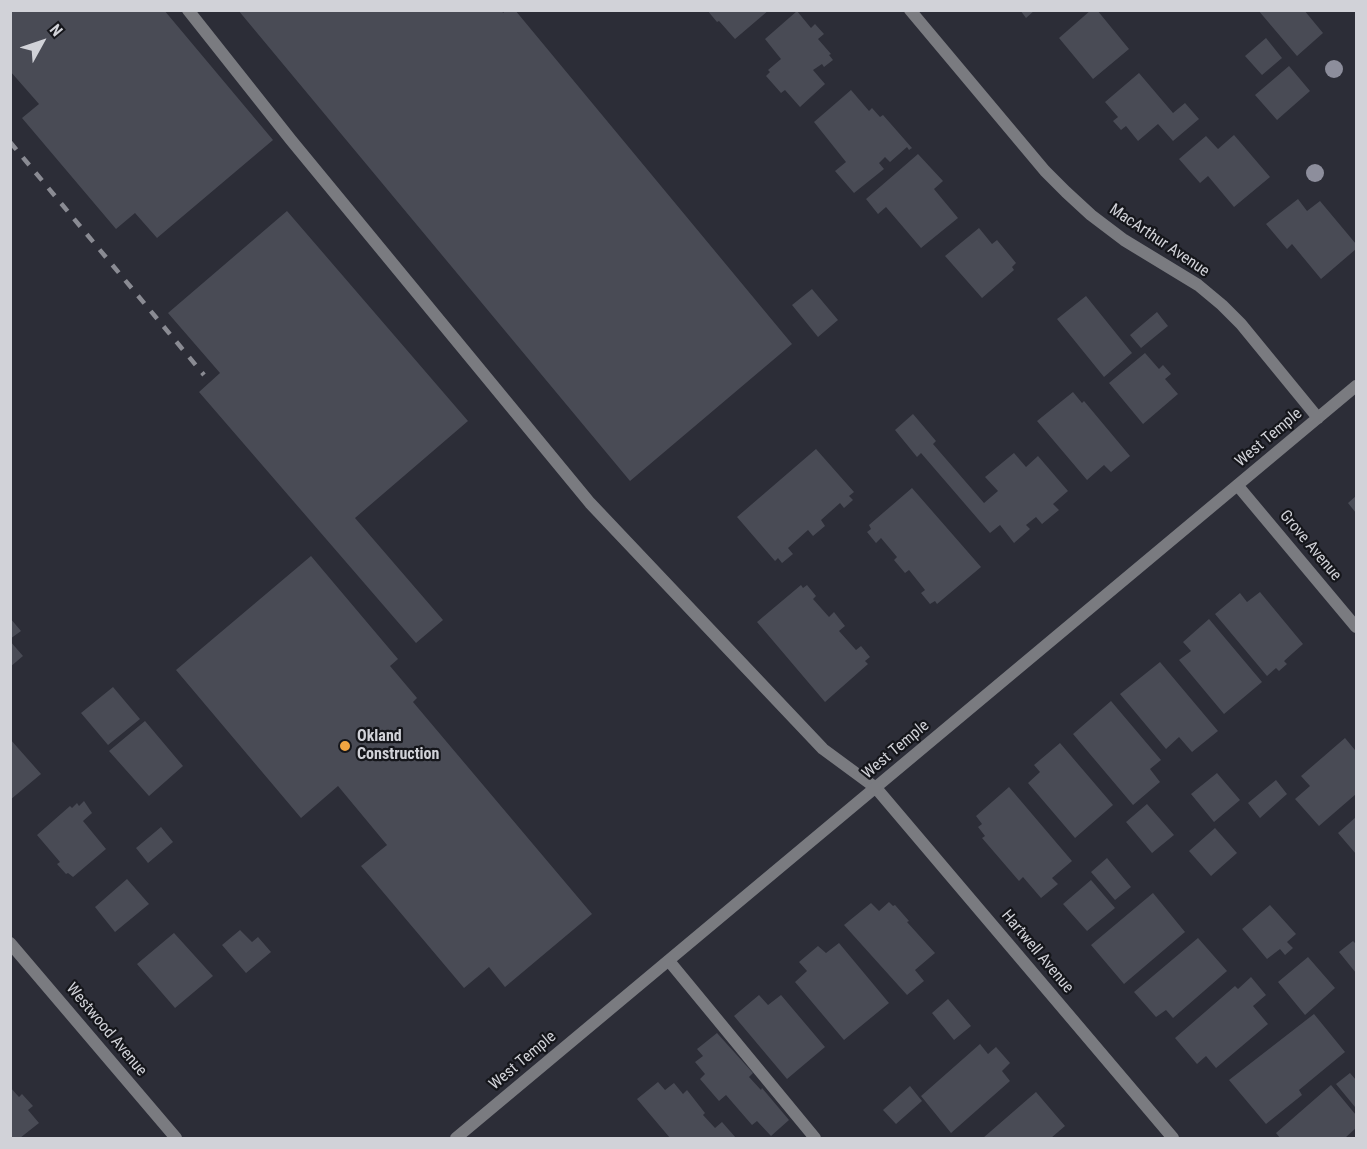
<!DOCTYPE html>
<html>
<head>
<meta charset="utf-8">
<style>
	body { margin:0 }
	#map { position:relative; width:1367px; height:1149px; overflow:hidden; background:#2c2d37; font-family:"Roboto Condensed",sans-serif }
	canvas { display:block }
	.frame { position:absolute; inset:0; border:12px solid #d1d2d8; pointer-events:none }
	.north { position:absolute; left:12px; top:12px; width:60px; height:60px; -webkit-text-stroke:4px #15161b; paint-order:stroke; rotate:50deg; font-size:16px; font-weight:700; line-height:24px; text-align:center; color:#d1d2d8 }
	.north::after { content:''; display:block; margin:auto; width:21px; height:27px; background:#d1d2d8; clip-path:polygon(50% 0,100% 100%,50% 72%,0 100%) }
</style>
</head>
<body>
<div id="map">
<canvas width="1367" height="1149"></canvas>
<div class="frame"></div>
<div class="north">N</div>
</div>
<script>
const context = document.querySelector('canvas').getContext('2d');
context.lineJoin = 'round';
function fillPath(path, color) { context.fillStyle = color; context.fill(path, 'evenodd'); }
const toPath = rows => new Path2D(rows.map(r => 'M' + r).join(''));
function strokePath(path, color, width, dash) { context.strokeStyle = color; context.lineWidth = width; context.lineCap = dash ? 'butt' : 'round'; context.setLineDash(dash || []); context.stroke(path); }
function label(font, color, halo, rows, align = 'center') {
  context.font = font + ' "Roboto Condensed",sans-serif'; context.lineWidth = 4.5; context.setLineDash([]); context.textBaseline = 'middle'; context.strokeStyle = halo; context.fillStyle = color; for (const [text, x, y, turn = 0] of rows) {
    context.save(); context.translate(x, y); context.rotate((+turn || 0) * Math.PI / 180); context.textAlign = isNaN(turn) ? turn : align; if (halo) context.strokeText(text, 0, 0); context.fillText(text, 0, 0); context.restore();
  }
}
fillPath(toPath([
	[10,10,164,10,273,140,157,238,135,213,116,229,22,118,39,104,10,71],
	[238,10,502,10,503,13,506,10,515,10,792,344,630,481],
	[707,10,769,10,735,39,719,21,717,22],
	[1020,10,1035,10,1026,18],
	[1091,10,1097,10,1129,49,1093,79,1059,38],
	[1258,10,1304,10,1323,33,1297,56],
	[797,11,811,28,815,24,824,34,818,39,831,54,829,55,833,60,824,67,822,64,813,70,825,84,800,107,785,90,781,93,766,76,770,72,768,70,781,59,765,39],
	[1266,38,1282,58,1262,75,1245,56],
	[1289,66,1310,91,1277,120,1255,95],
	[1139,73,1173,113,1185,103,1199,119,1173,141,1158,124,1138,141,1126,126,1121,130,1113,121,1118,117,1105,102],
	[851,90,869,111,872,108,880,117,883,115,912,148,909,150,907,147,890,162,885,157,879,163,884,169,854,193,835,171,846,162,814,122],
	[1234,135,1270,177,1234,207,1208,176,1200,183,1179,159,1206,136,1218,149],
	[918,154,943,181,934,189,958,218,921,248,886,207,878,214,866,199],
	[1298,199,1307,211,1320,201,1356,244,1356,249,1321,279,1292,244,1287,249,1266,224],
	[287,211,468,421,355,518,443,620,416,643,199,392,220,373,168,313],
	[979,228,992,244,997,240,1016,263,1012,267,1014,270,982,298,945,256],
	[812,289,838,320,818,337,792,305],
	[1086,296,1132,353,1104,377,1057,319],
	[1157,312,1168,326,1141,348,1130,335],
	[1145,353,1159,369,1163,365,1171,374,1165,379,1178,394,1143,424,1109,383],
	[1073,392,1082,403,1084,401,1130,456,1111,472,1104,465,1087,480,1037,421],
	[913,414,936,441,933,444,984,503,998,491,985,477,1014,453,1026,467,1038,456,1068,491,1053,504,1059,510,1042,524,1036,517,1026,525,1030,529,1014,543,1000,525,990,533,921,453,917,457,895,430],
	[816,449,854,492,849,496,853,500,844,508,840,503,821,520,825,526,813,536,808,530,788,548,793,554,782,563,778,558,775,561,737,517],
	[912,488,981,567,937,604,935,601,930,604,921,593,925,590,909,570,905,573,894,560,897,557,881,538,876,543,867,532,871,529,869,525],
	[1356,496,1356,513,1348,503],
	[311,556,398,659,390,666,417,698,413,702,592,914,505,987,489,967,464,988,361,866,387,845,338,786,301,818,176,670],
	[801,585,803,588,807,585,816,596,813,599,829,617,834,612,845,626,839,631,856,650,861,646,870,657,865,661,868,664,825,702,757,622],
	[1260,592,1303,644,1284,661,1287,664,1279,671,1276,668,1267,676,1215,614,1240,593,1247,602],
	[10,618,21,631,10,639],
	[1209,619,1262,682,1224,714,1179,660,1191,651,1183,642],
	[10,641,23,656,10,667],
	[1160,662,1218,731,1192,752,1179,737,1166,749,1120,694],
	[113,687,140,719,108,745,81,713],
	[1111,701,1161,760,1150,769,1160,782,1133,805,1073,734],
	[145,721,183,766,149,796,109,751],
	[1345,738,1355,750,1356,749,1356,794,1319,826,1295,799,1310,786,1301,776],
	[10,739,41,774,10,800],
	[1060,743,1113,805,1075,838,1028,783,1040,772,1034,765],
	[1217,773,1240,800,1214,822,1191,794],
	[1276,780,1287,794,1260,818,1248,803],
	[1009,787,1072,861,1052,878,1058,884,1041,898,1023,877,1019,881,982,838,985,836,978,827,982,824,976,816],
	[84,801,92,813,83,821,106,849,73,877,68,873,66,874,57,864,60,862,37,835,70,806,72,808,77,803,79,806],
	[1147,804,1174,835,1152,853,1126,822],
	[1356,817,1356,854,1338,833],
	[161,827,173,842,148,863,136,848],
	[1215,828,1237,853,1211,876,1189,851],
	[1107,858,1131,887,1115,900,1091,872],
	[127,879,149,904,115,932,95,907],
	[1091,880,1115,908,1087,931,1063,904],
	[1153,893,1185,932,1124,984,1091,945],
	[889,902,893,906,895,905,909,921,907,922,935,953,915,970,924,981,907,995,844,925,871,903,879,911],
	[1270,905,1296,934,1287,942,1293,948,1285,955,1280,949,1267,959,1242,929],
	[240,930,252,942,258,937,271,952,246,973,222,945],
	[174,933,213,976,175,1008,137,964],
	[1198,938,1227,971,1173,1018,1166,1010,1156,1017,1134,992],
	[1353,941,1356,944,1356,973,1339,952],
	[839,943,889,1003,844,1040,795,982,807,971,799,962,818,946,826,953],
	[1308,957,1335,988,1305,1015,1278,982],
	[1251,977,1266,995,1253,1006,1268,1024,1216,1068,1206,1056,1197,1064,1175,1038,1235,986,1238,989],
	[759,995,768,1005,781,995,825,1047,787,1079,734,1016],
	[948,999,971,1026,954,1040,932,1013],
	[1314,1014,1345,1052,1299,1090,1302,1095,1266,1124,1229,1080],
	[717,1033,753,1073,749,1077,761,1090,762,1088,789,1120,771,1136,757,1121,752,1125,726,1095,719,1101,700,1079,705,1074,695,1062,703,1056,697,1049],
	[980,1044,988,1054,996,1047,1010,1063,1002,1071,1010,1081,951,1133,921,1096],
	[1350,1073,1356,1080,1356,1105,1355,1107,1336,1084],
	[658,1082,665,1090,674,1083,683,1094,687,1090,705,1113,703,1115,715,1128,722,1122,736,1138,670,1138,637,1099],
	[1331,1085,1356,1115,1356,1128,1345,1138,1280,1138,1276,1133],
	[910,1086,922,1101,896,1124,883,1110],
	[10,1087,19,1097,22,1094,33,1106,28,1110,39,1123,20,1138,10,1138],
	[1036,1092,1065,1126,1051,1138,983,1138]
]), '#494b55');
strokePath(toPath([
	[188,10,291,140,590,503,823,749,876,788],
	[669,961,815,1138]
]), '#7a7b80', 12);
strokePath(toPath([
	[910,10,1045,171,1066,192,1091,215,1124,240,1198,285,1222,305,1241,324,1318,418],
	[1238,486,1356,627],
	[876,788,1173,1138],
	[10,943,176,1138],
	[456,1138,1356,386]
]), '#7a7b80', 12);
strokePath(toPath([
	[10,142,204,375]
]), '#8a8b93', 4.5, [10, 10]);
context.fillStyle = '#8d8e9c';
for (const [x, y] of [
	[1334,69],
	[1315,173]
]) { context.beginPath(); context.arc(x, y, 9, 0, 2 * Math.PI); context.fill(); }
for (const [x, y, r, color] of [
	[345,746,6,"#f2a541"]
]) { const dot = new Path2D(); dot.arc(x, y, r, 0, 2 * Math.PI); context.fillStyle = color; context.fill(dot); strokePath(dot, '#15161b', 2); }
label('16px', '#d1d2d8', '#15161b', [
	["MacArthur Avenue",1159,241,34],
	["West Temple",1269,438,-40],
	["Grove Avenue",1310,546,50],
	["West Temple",896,750,-40],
	["Hartwell Avenue",1037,952,50],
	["Westwood Avenue",106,1030,50],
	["West Temple",523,1061,-40]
]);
label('bold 16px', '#d1d2d8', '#15161b', [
	["Okland",357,737],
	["Construction",357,755]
], 'left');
</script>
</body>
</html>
